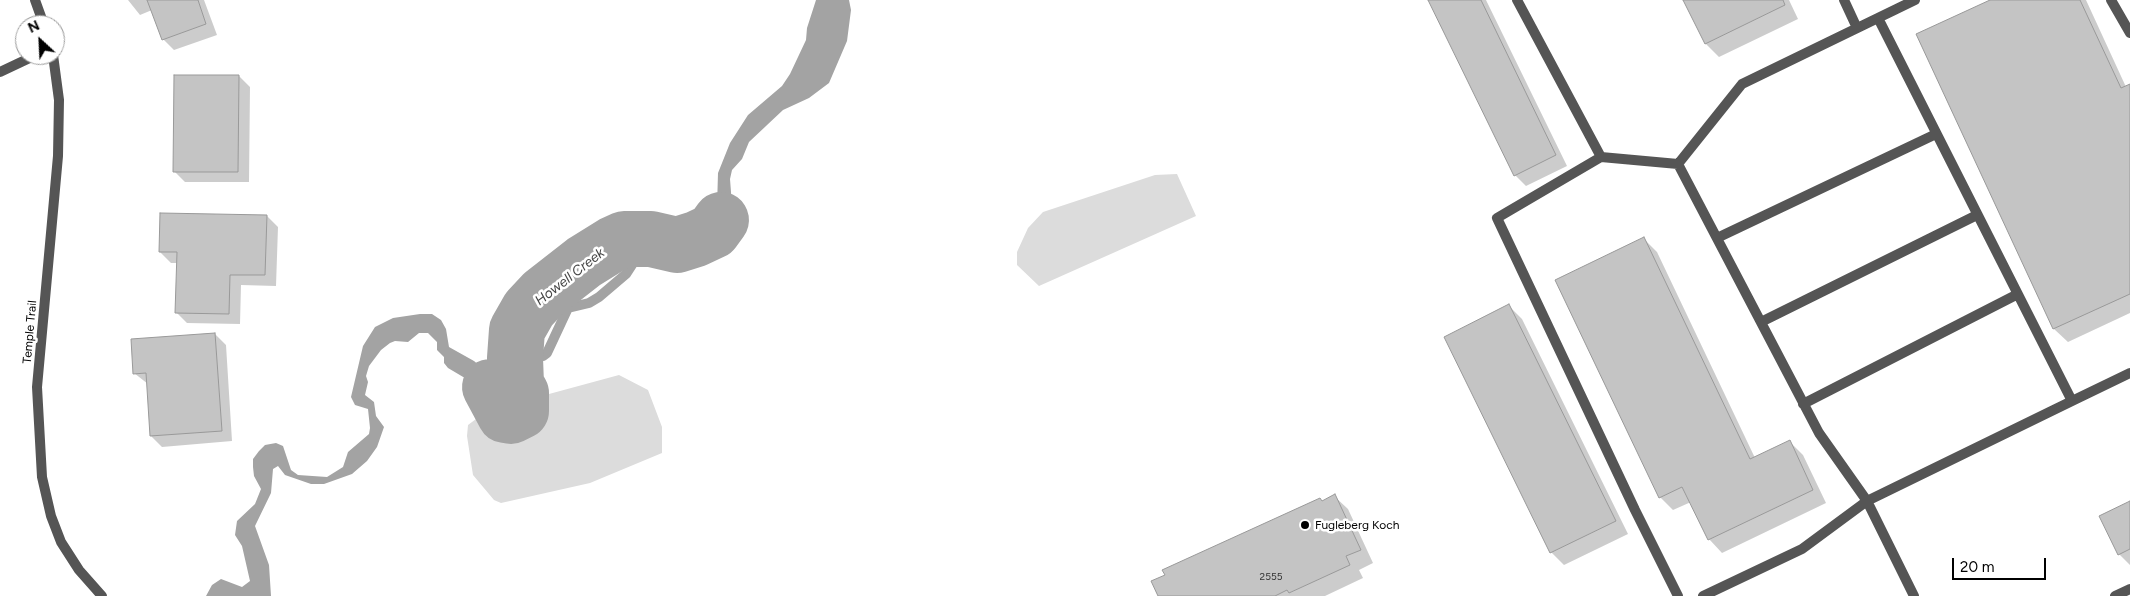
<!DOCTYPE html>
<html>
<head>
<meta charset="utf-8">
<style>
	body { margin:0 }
	#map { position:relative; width:2130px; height:596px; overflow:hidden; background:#fff; font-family:Figtree,sans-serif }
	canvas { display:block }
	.north { position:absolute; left:15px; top:15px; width:50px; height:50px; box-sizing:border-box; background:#fff; border:1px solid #999; border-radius:50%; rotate:335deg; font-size:14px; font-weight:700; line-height:20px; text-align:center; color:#000 }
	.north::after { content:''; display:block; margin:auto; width:18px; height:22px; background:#000; clip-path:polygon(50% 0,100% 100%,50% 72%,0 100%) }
	.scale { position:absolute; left:1952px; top:558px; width:94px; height:22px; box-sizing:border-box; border:2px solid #000; border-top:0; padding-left:6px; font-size:15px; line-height:18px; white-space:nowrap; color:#000; -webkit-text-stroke:4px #fff; paint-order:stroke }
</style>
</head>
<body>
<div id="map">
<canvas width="2130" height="596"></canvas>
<div class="north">N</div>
<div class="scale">20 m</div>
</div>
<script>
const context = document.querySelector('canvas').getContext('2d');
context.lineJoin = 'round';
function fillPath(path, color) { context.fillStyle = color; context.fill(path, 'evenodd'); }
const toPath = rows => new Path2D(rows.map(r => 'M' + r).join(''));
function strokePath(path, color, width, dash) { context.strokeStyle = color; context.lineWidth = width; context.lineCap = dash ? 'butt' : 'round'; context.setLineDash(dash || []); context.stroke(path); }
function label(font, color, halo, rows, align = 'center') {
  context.font = font + ' Figtree,sans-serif'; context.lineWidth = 5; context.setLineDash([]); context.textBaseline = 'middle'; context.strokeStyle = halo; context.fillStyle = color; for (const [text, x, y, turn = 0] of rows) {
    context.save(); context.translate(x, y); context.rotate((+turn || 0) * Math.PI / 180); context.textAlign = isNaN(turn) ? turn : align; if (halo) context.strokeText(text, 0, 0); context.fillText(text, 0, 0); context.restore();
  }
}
fillPath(toPath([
	[1177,174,1196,216,1039,286,1017,265,1017,252,1028,228,1043,212,1155,175],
	[619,375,648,390,662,427,662,453,590,483,501,503,494,500,473,475,467,436,468,425,476,419,496,436,530,430,530,420,538,397]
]), '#dcdcdc');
fillPath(toPath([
	[816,0,849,0,851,10,847,41,829,83,809,98,783,110,749,142,742,159,732,170,730,179,732,205,727,226,721,233,684,251,671,254,656,253,657,247,651,241,651,236,693,231,711,224,717,207,718,173,730,143,748,115,782,86,790,74,806,40,807,28],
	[420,314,432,314,441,320,446,329,449,347,474,361,493,377,503,398,513,408,517,405,513,390,514,384,518,383,522,389,524,386,529,385,535,392,536,400,530,430,523,438,510,443,496,436,476,419,474,410,479,408,483,394,475,384,448,368,444,363,444,357,437,350,437,342,428,333,419,333,408,342,395,341,390,343,381,350,369,366,366,376,368,382,365,395,374,402,376,416,384,427,377,447,367,461,352,474,324,484,311,484,285,475,278,466,273,469,271,493,255,526,269,565,271,596,206,596,212,585,221,579,242,587,250,581,242,546,235,535,237,521,255,504,261,489,254,476,253,467,253,459,259,451,265,445,276,443,283,446,291,470,298,475,327,477,343,467,348,452,369,434,370,428,368,409,355,405,351,397,363,346,375,327,393,318]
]), '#a3a3a3');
fillPath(toPath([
	[128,0,204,0,217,35,174,50,163,39,152,10,140,15],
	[1429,0,1486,0,1567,166,1526,186,1515,175],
	[1685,0,1789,0,1798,19,1719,57,1706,44],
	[1993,0,2086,0,2126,87,2130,85,2130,313,2068,342,2054,329,1917,35],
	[239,76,250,87,249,182,185,182,174,171],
	[267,216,278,227,276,286,241,285,240,324,187,323,176,312,178,263,171,263,160,252],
	[1644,239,1657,252,1755,458,1789,441,1803,455,1826,503,1722,553,1709,539,1691,502,1673,510,1660,497],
	[1509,306,1522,319,1628,534,1564,565,1551,552],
	[215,334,226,345,232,441,162,447,151,436,148,384,134,373],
	[1334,496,1348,509,1373,563,1359,570,1363,578,1325,596,1159,596],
	[2130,502,2130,565,2119,554]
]), '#0003');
strokePath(toPath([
	[521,393,528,381,533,359,537,355,543,356,547,353,568,308,589,303,599,297,626,274,637,257,645,251,668,249]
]), '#a3a3a3', 10);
strokePath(toPath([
	[490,387,505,415,511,416,521,411,521,393,516,384,515,358,517,330,529,309,543,294,584,262,613,244,624,239,651,239,677,245,696,239,713,231,721,220]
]), '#a3a3a3', 56);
const building = toPath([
	[147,0,198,0,206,24,162,40,147,0],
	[1428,0,1481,0,1556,155,1514,176,1428,0],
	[1683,0,1783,0,1785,5,1705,44,1683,0],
	[1990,0,2080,0,2121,88,2130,84,2130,294,2053,329,1916,34,1990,0],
	[174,75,239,75,238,172,173,172,174,75],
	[160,213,267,215,265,275,230,275,229,314,175,313,177,252,159,252,160,213],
	[1644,237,1750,459,1790,440,1813,490,1708,540,1682,487,1659,498,1555,280,1644,237],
	[1509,304,1616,521,1550,553,1444,337,1509,304],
	[215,333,222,431,150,436,146,373,133,374,131,339,215,333],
	[1335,494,1361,550,1346,556,1350,565,1289,593,1287,590,1275,596,1158,596,1151,581,1165,575,1162,570,1320,498,1322,501,1335,494],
	[2130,501,2130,549,2118,555,2099,516,2130,501]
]);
fillPath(building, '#c4c4c4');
strokePath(building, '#999', 1);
strokePath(toPath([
	[1517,0,1601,157,1678,164,1819,433,1867,501,1914,596],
	[1844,0,1857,28],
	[2111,0,2130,33],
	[1878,18,2072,401,2130,373],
	[1601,157,1497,218,1635,510,1678,596],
	[1678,164,1742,84,1915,0],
	[1717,238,1936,134],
	[1761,322,1977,215],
	[1803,404,2016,295],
	[1703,596,1802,549,1867,501,2072,401],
	[2115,596,2130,589]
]), '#555', 10);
strokePath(toPath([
	[0,72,36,55]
]), '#555', 10);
strokePath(toPath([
	[35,0,44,25],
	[53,55,59,100,58,156,37,387,42,477,51,516,61,542,79,570,102,596]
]), '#555', 10);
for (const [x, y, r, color] of [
	[1305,525,5,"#000"]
]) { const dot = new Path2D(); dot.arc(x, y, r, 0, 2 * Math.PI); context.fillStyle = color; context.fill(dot); strokePath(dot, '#fff', 2); }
label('10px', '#313131', null, [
	["2555",1271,577]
]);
label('12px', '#000', '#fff', [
	["Temple Trail",30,332,-85]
]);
label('12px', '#000', '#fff', [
	["Fugleberg Koch",1315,525]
], 'left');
label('italic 14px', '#444', '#fff', [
	["Howell Creek",570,277,-38]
]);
</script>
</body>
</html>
